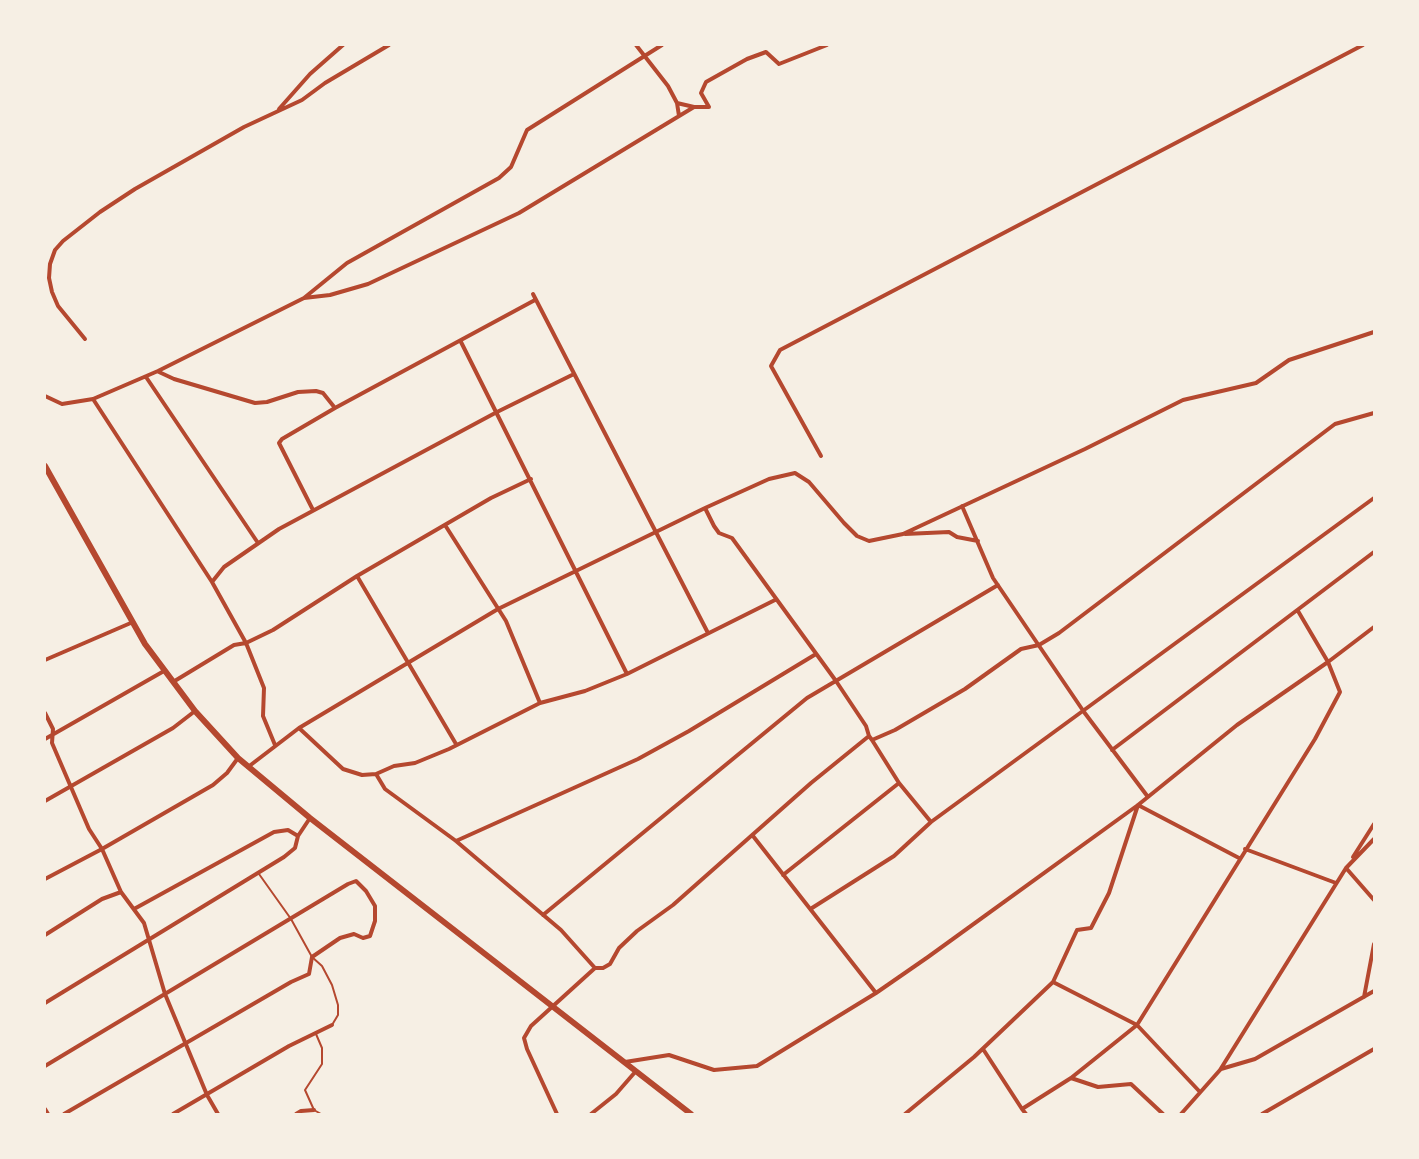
<!DOCTYPE html>
<html>
<head>
<meta charset="utf-8">
<style>
	body { margin:0 }
	#map { position:relative; width:1419px; height:1159px; overflow:hidden; background:#f6efe4; font-family:"DM Sans",sans-serif }
	canvas { display:block }
	.frame { position:absolute; inset:0; border:46px solid #f6efe4; pointer-events:none }
</style>
</head>
<body>
<div id="map">
<canvas width="1419" height="1159"></canvas>
<div class="frame"></div>
</div>
<script>
const context = document.querySelector('canvas').getContext('2d');
context.lineJoin = 'round';
const toPath = rows => new Path2D(rows.map(r => 'M' + r).join(''));
function strokePath(path, color, width, dash) { context.strokeStyle = color; context.lineWidth = width; context.lineCap = dash ? 'butt' : 'round'; context.setLineDash(dash || []); context.stroke(path); }
strokePath(toPath([
	[259,874,291,919,312,957,322,966,332,985,338,1005,338,1015,332,1025],
	[316,1034,322,1048,322,1064,305,1090,314,1110,321,1114]
]), '#b5482f', 2);
strokePath(toPath([
	[636,45,668,86,677,103,679,116],
	[677,103,694,107],
	[279,109,310,74,343,45],
	[533,294,708,633],
	[304,298,330,295,368,284,519,213,694,107,709,107,701,93,706,82,747,59,766,52,779,64,827,45],
	[85,339,58,306,52,292,49,278,50,264,55,250,63,241,100,212,135,189,244,127,302,100,325,83,389,45],
	[461,342,627,674],
	[159,372,174,379,255,403,267,402,298,392,316,391,323,393,335,408,535,300],
	[146,377,258,543],
	[45,396,62,404,93,399,158,371,304,298,347,263,499,178,511,167,527,130,662,45],
	[93,399,212,582,246,643,264,688,263,716,275,745],
	[821,456,771,366,780,350,1363,45],
	[962,506,993,578,1084,712,1148,797],
	[705,508,714,526,719,533,732,538,836,681,866,726,869,736],
	[313,510,279,443,282,439,335,408],
	[445,525,506,621,540,703],
	[905,534,949,532,957,537,978,541],
	[357,576,456,744],
	[212,582,224,567,279,529,497,412,574,374],
	[45,660,133,622],
	[173,682,234,645,246,643,273,630,357,576,491,498,531,479],
	[45,713,53,729,52,743,89,829,102,849,121,892,144,923,165,994,207,1095,218,1114],
	[299,728,343,769,362,775,376,774,385,789,456,841,561,930,595,968],
	[45,739,164,671],
	[872,740,899,783,931,822],
	[1112,750,1374,552],
	[248,767,299,728,498,609,705,508,769,479,795,473,809,482,844,523,857,536,869,541,903,534,1085,449,1183,400,1256,383,1289,360,1374,332],
	[376,774,394,766,415,763,449,749,540,703,585,691,627,674,775,600],
	[45,801,173,728,195,711],
	[753,836,876,993],
	[456,841,638,759,689,731,816,654],
	[1245,849,1336,883],
	[1353,857,1374,824],
	[1346,868,1374,900],
	[783,875,899,783],
	[45,879,102,849,213,785,227,773,238,758],
	[812,908,894,856,931,822,1374,498],
	[134,909,274,832,288,830,298,836],
	[543,915,807,698,998,585],
	[45,935,102,899,121,892],
	[1053,982,1137,1025,1200,1092],
	[1364,997,1374,944],
	[45,1003,284,857,295,848,298,836,310,818],
	[983,1049,1022,1109],
	[625,1062,669,1055,714,1070,757,1066,876,993,928,957,1138,805,1237,725,1328,662,1374,627],
	[45,1066,348,884,356,881,366,891,375,906,375,921,370,936,363,938,354,934,340,938,312,957,309,974,291,982,64,1114],
	[1221,1069,1255,1059,1374,991],
	[1071,1078,1137,1025,1315,739,1340,692,1328,662,1298,611],
	[45,1109,48,1114],
	[173,1114,289,1046,332,1025],
	[296,1114,301,1111,314,1110],
	[557,1114,527,1049,524,1038,531,1026,595,968,603,968,610,964,619,948,637,931,673,905,811,783,869,736,872,740,895,730,965,689,1021,649,1039,645,1059,633,1335,424,1374,413],
	[591,1114,616,1094,636,1071],
	[905,1114,974,1057,1053,982,1077,930,1091,928,1109,893,1138,805,1239,858],
	[1026,1114,1022,1109,1071,1078,1098,1087,1131,1084,1163,1114],
	[1181,1114,1220,1070,1346,868,1374,839],
	[1262,1114,1374,1049]
]), '#b5482f', 4);
strokePath(toPath([
	[45,466,145,644,195,711,238,758,310,818,691,1114]
]), '#b5482f', 6);
</script>
</body>
</html>
